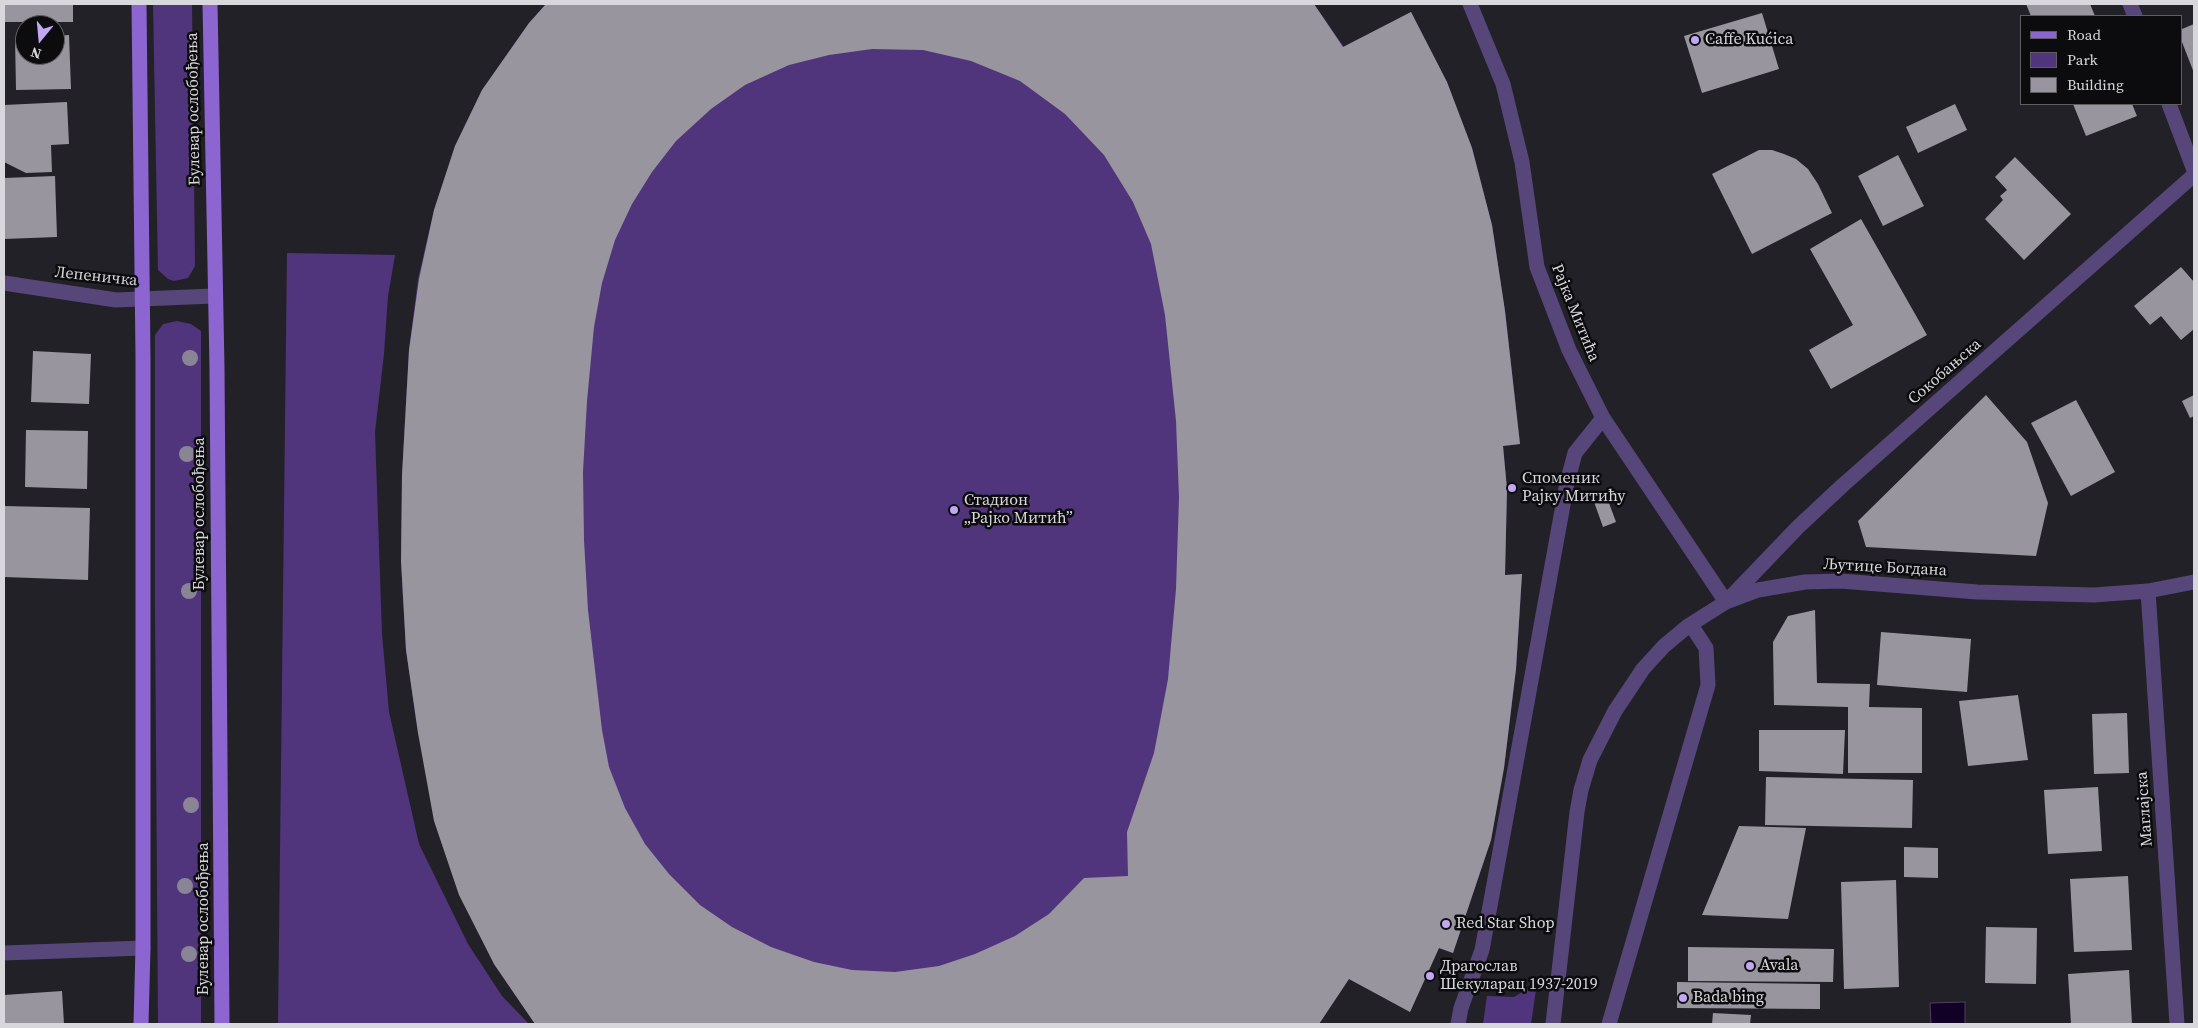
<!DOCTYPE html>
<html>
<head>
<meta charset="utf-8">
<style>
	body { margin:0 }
	#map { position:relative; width:2198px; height:1028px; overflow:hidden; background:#232128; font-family:"Source Serif 4",serif }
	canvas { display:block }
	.frame { position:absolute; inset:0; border:5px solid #d8d7dc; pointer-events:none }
	.legend { position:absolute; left:2020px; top:15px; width:162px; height:90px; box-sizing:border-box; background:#0c0b0e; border:1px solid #5e5d60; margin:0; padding:6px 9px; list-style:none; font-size:15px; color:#d8d7dc }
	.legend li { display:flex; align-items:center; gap:10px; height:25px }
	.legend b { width:25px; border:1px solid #5e5d60 }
	.north { position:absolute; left:15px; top:15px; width:50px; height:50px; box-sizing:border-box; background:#0c0b0e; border:1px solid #5e5d60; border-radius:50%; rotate:197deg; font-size:14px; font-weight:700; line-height:20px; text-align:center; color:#d8d7dc }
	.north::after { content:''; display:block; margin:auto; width:18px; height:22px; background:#c0a8f3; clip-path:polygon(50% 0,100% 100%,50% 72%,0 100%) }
</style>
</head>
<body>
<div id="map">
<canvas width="2198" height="1028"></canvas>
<div class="frame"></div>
<ul class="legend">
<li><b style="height:6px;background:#8c65d0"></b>Road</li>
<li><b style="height:14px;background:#50357d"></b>Park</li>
<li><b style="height:14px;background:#98959e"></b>Building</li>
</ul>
<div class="north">N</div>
</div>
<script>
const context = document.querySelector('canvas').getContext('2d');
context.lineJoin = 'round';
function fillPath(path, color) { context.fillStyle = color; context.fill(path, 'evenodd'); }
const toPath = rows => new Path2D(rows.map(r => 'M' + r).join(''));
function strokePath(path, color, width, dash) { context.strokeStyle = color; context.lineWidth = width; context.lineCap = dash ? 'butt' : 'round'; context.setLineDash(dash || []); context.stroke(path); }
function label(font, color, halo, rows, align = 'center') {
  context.font = font + ' "Source Serif 4",serif'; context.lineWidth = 5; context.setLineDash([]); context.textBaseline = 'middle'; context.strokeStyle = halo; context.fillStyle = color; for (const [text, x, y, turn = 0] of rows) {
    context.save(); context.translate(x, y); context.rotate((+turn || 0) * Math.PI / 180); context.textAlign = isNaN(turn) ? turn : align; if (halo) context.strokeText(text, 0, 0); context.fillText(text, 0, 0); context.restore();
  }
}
fillPath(toPath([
	[153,4,192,4,195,266,188,278,174,281,168,279,158,270],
	[546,4,1314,4,1344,47,1411,12,1447,82,1472,148,1492,225,1505,311,1520,444,1503,446,1507,489,1505,575,1522,574,1516,669,1504,768,1491,840,1453,953,1439,948,1410,1012,1349,979,1319,1024,535,1024,494,964,418,733,406,650,401,561,402,475,409,350,418,279,434,210,455,146,482,90,529,23],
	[287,253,395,255,388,296,384,354,375,432,382,634,389,712,419,844,468,944,502,996,529,1024,278,1024],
	[177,321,191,324,201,331,201,1024,158,1024,155,607,155,335,163,324],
	[1537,983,1531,1024,1483,1024,1487,996,1514,997]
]), '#50357d');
const water = toPath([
	[1965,1002,1965,1024,1931,1024,1930,1003,1965,1002]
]);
fillPath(water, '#110126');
strokePath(water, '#4d415d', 1);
fillPath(toPath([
	[4,4,73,4,73,22,4,22],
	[546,4,1314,4,1343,47,1411,12,1447,82,1472,148,1492,225,1505,311,1520,444,1503,446,1507,489,1505,575,1522,574,1516,669,1504,768,1491,840,1453,953,1439,948,1410,1012,1349,979,1319,1024,535,1024,494,964,459,895,434,821,418,733,406,650,401,561,402,475,409,350,419,279,434,210,455,146,482,90,529,23],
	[872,49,923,50,971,61,1020,81,1065,114,1104,155,1133,202,1151,244,1165,315,1176,421,1179,497,1176,589,1168,679,1154,753,1127,832,1128,876,1084,878,1049,914,1015,936,975,954,939,966,895,972,852,970,814,962,771,947,732,927,700,905,669,874,645,844,625,808,609,767,602,730,588,610,584,540,583,472,587,401,594,327,602,283,615,240,632,204,652,172,676,141,711,109,745,85,789,65,829,55],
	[2026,4,2090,4,2095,16,2031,16],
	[1762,13,1779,69,1702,93,1684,36],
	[2194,24,2194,73,2182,42,2182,29],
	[69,35,71,89,16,90,15,37,25,37,25,55,55,55,55,36],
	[67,102,69,144,51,145,52,172,26,173,4,162,4,105],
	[1955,104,1967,130,1918,153,1906,127],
	[2073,104,2132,104,2137,116,2086,136],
	[1759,150,1772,150,1784,154,1796,159,1808,169,1818,184,1832,213,1752,254,1712,174],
	[1898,155,1924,206,1883,226,1858,176],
	[2015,157,2071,214,2024,260,1985,219,2003,200,2000,196,2007,190,1995,177],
	[55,176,57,237,4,239,4,178],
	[1861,219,1927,335,1831,389,1809,350,1853,325,1810,249],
	[2181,267,2194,282,2194,329,2181,340,2161,316,2150,325,2134,306],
	[33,351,91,354,89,404,31,402],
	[1986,395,2027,442,2048,503,2036,556,1866,547,1858,521],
	[2194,395,2194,416,2190,418,2182,401],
	[2076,400,2115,472,2071,496,2031,423],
	[26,430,88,431,87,489,25,487],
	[1606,495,1616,522,1603,527,1593,499],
	[4,506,90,508,88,580,4,577],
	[1815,610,1817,683,1870,684,1869,707,1922,708,1922,773,1848,773,1848,707,1774,705,1773,642,1788,616],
	[1881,632,1971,639,1967,692,1877,685],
	[2018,695,2028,760,1968,766,1959,701],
	[2127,713,2129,773,2094,774,2092,714],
	[1759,730,1845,730,1843,774,1759,771],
	[1766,777,1913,780,1912,828,1765,825],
	[2098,787,2102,851,2048,854,2044,790],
	[1739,826,1806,828,1788,919,1702,915],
	[1904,847,1938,848,1938,878,1904,877],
	[2128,876,2132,950,2074,952,2070,879],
	[1896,880,1899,987,1844,989,1841,882],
	[1986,927,2037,928,2036,984,1985,983],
	[1688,947,1834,949,1833,982,1688,981],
	[2129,970,2132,1024,2071,1024,2068,974],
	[1677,982,1820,984,1820,1009,1677,1008],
	[62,991,64,1024,4,1024,4,995],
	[1713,1013,1751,1015,1750,1024,1712,1024]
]), '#98959e');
strokePath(toPath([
	[1470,4,1503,84,1522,162,1537,267,1569,350,1603,418,1726,602],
	[2130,4,2135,16],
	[2169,104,2194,170],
	[4,283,116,300,214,296],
	[2148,591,2177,1024],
	[1728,600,1798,527,1843,485,2194,175],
	[4,953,143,948],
	[1458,1024,1461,1008,1482,950,1567,483,1575,453,1603,418],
	[1553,1024,1577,812,1581,790,1590,760,1615,711,1643,669,1664,646,1688,626,1726,602,1758,590,1805,582,1841,581,1977,592,2094,595,2148,591,2194,582],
	[1609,1024,1708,685,1706,648,1691,625]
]), '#574679', 15);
strokePath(toPath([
	[139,4,143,358,143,948,141,1024],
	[210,4,217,368,222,1024]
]), '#8c65d0', 15);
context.fillStyle = '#898595';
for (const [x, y] of [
	[190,358],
	[187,454],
	[189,591],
	[191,805],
	[185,886],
	[189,954]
]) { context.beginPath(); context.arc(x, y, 8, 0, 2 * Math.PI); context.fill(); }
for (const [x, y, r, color] of [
	[1695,40,5,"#c0a8f3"],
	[1512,488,5,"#c0a8f3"],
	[954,510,5,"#c0a8f3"],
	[1446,924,5,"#c0a8f3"],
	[1750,966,5,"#c0a8f3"],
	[1430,976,5,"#c0a8f3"],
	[1683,998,5,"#c0a8f3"]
]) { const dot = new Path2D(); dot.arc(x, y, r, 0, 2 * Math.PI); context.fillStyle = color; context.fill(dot); strokePath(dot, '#0c0b0e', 2); }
label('16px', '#d8d7dc', '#0c0b0e', [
	["Caffe Kućica",1705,40],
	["Споменик",1522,479],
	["Рајку Митићу",1522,497],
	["Стадион",964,501],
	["„Рајко Митић”",964,519],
	["Red Star Shop",1456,924],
	["Avala",1760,966],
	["Драгослав",1440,967],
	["Шекуларац 1937-2019",1440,985],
	["Bada bing",1693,998]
], 'left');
label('16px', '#d8d7dc', '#0c0b0e', [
	["Булевар ослобођења",194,109,-91],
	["Лепеничка",96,277,6],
	["Рајка Митића",1575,313,68],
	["Сокобањска",1945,372,-41],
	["Булевар ослобођења",200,514,-90],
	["Љутице Богдана",1885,568,3],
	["Маглајска",2145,809,-94],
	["Булевар ослобођења",204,919,-90]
]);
</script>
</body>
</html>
